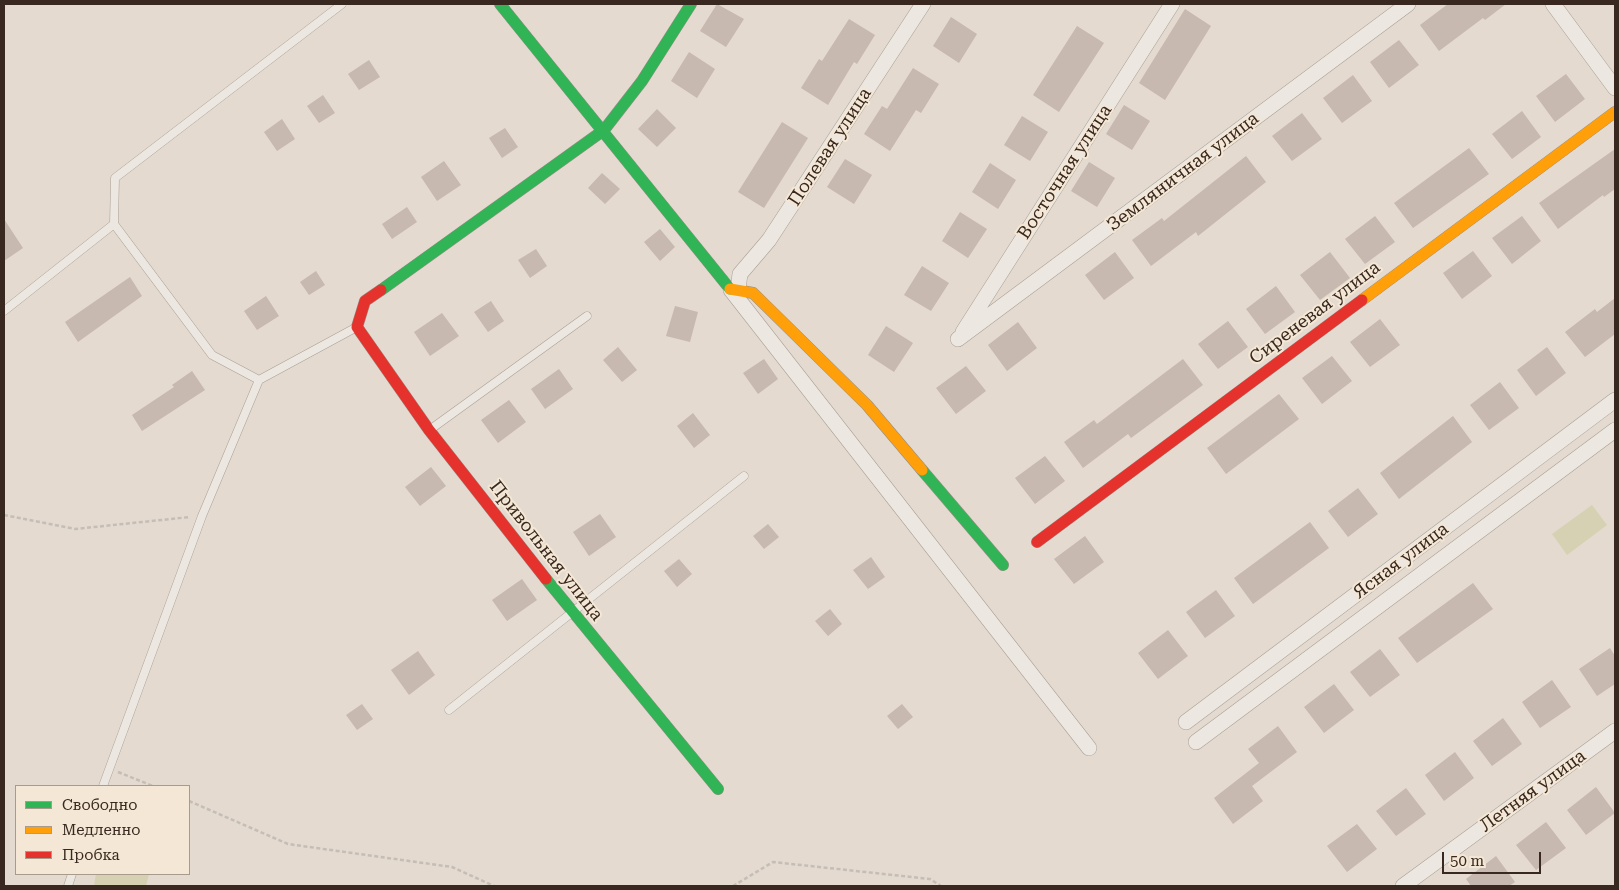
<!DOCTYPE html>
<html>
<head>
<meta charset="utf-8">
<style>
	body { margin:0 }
	#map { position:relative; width:1619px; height:890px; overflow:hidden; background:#e4dacf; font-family:"Roboto Serif",serif }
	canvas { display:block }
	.frame { position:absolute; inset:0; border:5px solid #38281f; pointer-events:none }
	.legend { position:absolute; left:15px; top:785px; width:175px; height:90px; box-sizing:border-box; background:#f4e7d5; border:1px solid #a99b8c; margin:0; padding:6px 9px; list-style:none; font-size:15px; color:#38281f }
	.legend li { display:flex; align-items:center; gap:10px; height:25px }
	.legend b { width:25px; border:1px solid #a99b8c }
	.scale { position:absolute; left:1442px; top:852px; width:99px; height:22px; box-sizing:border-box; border:2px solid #38281f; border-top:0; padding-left:6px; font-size:15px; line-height:18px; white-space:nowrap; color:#38281f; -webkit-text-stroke:4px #f4e7d5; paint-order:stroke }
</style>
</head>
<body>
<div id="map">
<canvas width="1619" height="890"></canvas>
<div class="frame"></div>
<ul class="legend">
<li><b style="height:6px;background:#30b455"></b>Свободно</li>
<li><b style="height:6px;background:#ff9f0a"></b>Медленно</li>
<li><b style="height:6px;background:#e5322d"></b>Пробка</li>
</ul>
<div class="scale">50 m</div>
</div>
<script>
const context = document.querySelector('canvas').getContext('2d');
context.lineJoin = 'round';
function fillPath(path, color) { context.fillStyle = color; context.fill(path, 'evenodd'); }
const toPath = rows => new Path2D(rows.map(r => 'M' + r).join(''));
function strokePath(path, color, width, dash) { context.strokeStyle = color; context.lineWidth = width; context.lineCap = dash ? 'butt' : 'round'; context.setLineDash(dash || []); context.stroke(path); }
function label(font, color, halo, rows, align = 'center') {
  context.font = font + ' "Roboto Serif",serif'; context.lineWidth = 4; context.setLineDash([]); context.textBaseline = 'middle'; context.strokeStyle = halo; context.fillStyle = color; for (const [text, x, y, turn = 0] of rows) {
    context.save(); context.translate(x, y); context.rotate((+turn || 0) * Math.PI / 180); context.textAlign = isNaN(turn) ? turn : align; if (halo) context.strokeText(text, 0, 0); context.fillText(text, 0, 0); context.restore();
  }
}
fillPath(toPath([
	[1592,505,1607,525,1567,555,1552,534],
	[96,874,149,874,146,886,94,886]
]), '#d6d1b2');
fillPath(toPath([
	[717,4,744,19,726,47,700,31],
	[1448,4,1506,4,1485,20,1483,18,1439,51,1420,25],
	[1185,9,1211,26,1165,100,1139,83],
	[951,17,977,34,959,63,933,46],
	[849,19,875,35,857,64,854,62,828,105,801,88,819,59,822,61],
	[1077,26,1104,43,1059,112,1033,95],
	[1399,40,1419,65,1389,88,1370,62],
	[689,52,715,69,697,98,671,81],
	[369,60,380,77,359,90,348,74],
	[913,68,939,84,921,113,916,110,890,151,864,134,882,106,887,109],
	[1566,74,1585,99,1555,122,1536,96],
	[1353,75,1372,101,1342,123,1323,98],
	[323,95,335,113,319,123,307,106],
	[1124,105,1150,121,1132,150,1106,134],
	[657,109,676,128,657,147,638,129],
	[1522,111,1541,137,1512,159,1492,134],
	[1302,113,1322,139,1292,161,1272,136],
	[1022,116,1048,132,1030,161,1004,145],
	[282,119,295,139,277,151,264,132],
	[782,122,808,138,764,208,738,192],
	[505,128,518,147,502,158,489,138],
	[1469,148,1489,174,1413,228,1394,203],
	[1615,149,1615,189,1604,197,1603,195,1558,229,1539,203],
	[1246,156,1266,182,1198,236,1196,232,1151,266,1132,240,1162,218,1164,221],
	[845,159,872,175,854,204,827,187],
	[444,161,461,185,437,201,421,177],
	[1089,162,1115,178,1097,207,1071,191],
	[990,163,1016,180,998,209,972,192],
	[602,173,620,189,605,204,588,188],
	[407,207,417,222,392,239,382,224],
	[960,212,987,229,968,258,942,241],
	[1375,216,1395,242,1365,264,1345,239],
	[1522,216,1541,241,1512,264,1492,238],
	[4,219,23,248,4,261],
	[660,229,675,247,660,261,644,242],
	[536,249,547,266,530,278,518,260],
	[1473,251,1492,276,1462,299,1443,273],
	[1115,252,1134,278,1104,300,1085,275],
	[1330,252,1350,278,1320,300,1300,275],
	[922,266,949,283,931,311,904,295],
	[316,271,325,285,309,295,300,282],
	[130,277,142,296,78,342,65,322],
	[1276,286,1295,312,1265,334,1246,309],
	[266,296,279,316,257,330,244,311],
	[1615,298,1615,334,1585,357,1565,332,1595,309,1597,312],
	[491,301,504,321,488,332,474,312],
	[675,306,698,312,690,342,666,336],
	[442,313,459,336,430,356,414,332],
	[1380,319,1400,345,1370,367,1350,342],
	[1228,321,1248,347,1218,369,1198,344],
	[1018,322,1037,348,1007,371,988,345],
	[886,326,913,343,894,372,868,355],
	[618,347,637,370,622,382,603,360],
	[1547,347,1566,373,1536,396,1517,370],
	[1332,356,1352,381,1322,404,1302,378],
	[764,359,778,379,758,394,743,373],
	[1183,359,1203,385,1131,438,1128,434,1083,468,1064,442,1094,420,1097,424],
	[966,366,986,391,956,414,936,388],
	[559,369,573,389,545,409,531,389],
	[192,371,205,390,142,431,132,415,174,387,172,385],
	[1500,382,1519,408,1489,430,1470,405],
	[1279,394,1299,419,1226,474,1207,448],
	[509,400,526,422,498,443,481,420],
	[693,413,710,435,694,448,677,426],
	[1453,416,1472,442,1399,499,1380,473],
	[1045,456,1065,481,1035,504,1015,478],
	[431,467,446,486,420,506,405,487],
	[1358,488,1378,514,1348,537,1328,511],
	[600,514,616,537,589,556,573,532],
	[1310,522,1329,548,1253,604,1234,578],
	[768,524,779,537,764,549,753,536],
	[1085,536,1104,562,1074,584,1054,559],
	[871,557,885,577,868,589,853,570],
	[679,559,692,574,677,587,664,571],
	[522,579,537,600,507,621,492,600],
	[1473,583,1493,609,1417,663,1398,638],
	[1216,590,1235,616,1205,638,1186,612],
	[830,609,842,624,828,636,815,621],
	[1168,630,1188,656,1158,679,1138,653],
	[1610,648,1615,656,1615,684,1597,696,1579,669],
	[1380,649,1400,675,1370,697,1350,672],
	[418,651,435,675,409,695,391,670],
	[1552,680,1571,707,1540,728,1522,702],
	[1334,684,1354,710,1324,733,1304,707],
	[362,704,373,719,357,730,346,715],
	[902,704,913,717,898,729,887,716],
	[1503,718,1522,744,1492,766,1473,741],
	[1278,726,1297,752,1252,786,1263,801,1233,824,1214,798,1259,763,1248,749],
	[1455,752,1474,778,1444,801,1425,775],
	[1596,787,1615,813,1586,835,1567,810],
	[1406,788,1426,814,1396,836,1376,811],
	[1546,822,1566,848,1536,870,1516,845],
	[1357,824,1377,849,1347,872,1327,846],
	[1496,856,1515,882,1509,886,1471,886,1466,879]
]), '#c7b8b0');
const lane = toPath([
	[114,224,212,355,259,380],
	[4,311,114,224,115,178,342,4],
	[431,429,587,316],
	[449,710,744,476],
	[103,786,202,516,259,380,355,328],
	[68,886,72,874]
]);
const street = toPath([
	[1553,4,1615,88],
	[738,289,740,274,769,240,923,4],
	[731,290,1089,748],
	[963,332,1172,4],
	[958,339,1408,4],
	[1186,722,1615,400],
	[1196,742,1615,430],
	[1403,886,1615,731]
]);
const fast = toPath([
	[500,4,730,289],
	[381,290,604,130,642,81,691,4],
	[922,470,1003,565],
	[546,579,718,789]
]);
const slow = toPath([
	[730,289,753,293,867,405,922,470],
	[1362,300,1615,112]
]);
const jam = toPath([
	[381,290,365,301,357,327,429,430,546,579],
	[1037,542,1362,300]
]);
strokePath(lane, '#a9a097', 9);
strokePath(street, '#a9a097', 16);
strokePath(fast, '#998f88', 12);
strokePath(slow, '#998f88', 12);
strokePath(jam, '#998f88', 12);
strokePath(toPath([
	[4,515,75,529,190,517],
	[118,772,153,786],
	[189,801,288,844,452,867,494,886],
	[733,886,773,862,930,879,941,886]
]), '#c5beb7', 2.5, [4, 2.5]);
strokePath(lane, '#ece7e0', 8);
strokePath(street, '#ece7e0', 15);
strokePath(fast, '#30b455', 11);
strokePath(slow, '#ff9f0a', 11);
strokePath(jam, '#e5322d', 11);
label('18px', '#38281f', '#f4e7d5', [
	["Полевая улица",830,147,-57],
	["Восточная улица",1065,172,-57],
	["Земляничная улица",1183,172,-37],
	["Сиреневая улица",1315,313,-37],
	["Привольная улица",546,551,52],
	["Ясная улица",1401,561,-37],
	["Летняя улица",1533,791,-36]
]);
</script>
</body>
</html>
